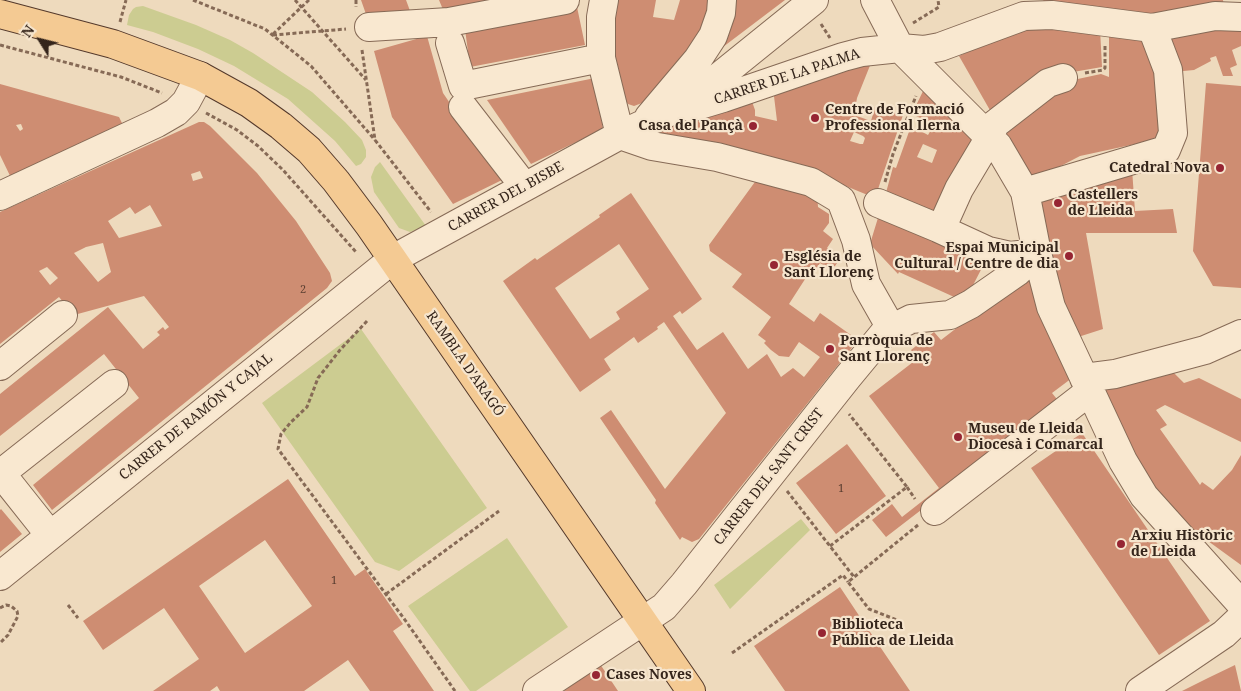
<!DOCTYPE html>
<html>
<head>
<meta charset="utf-8">
<style>
	body { margin:0 }
	#map { position:relative; width:1241px; height:691px; overflow:hidden; background:#eedabd; font-family:"Noto Serif",serif }
	canvas { display:block }
	.north { position:absolute; left:15px; top:15px; width:50px; height:50px; -webkit-text-stroke:4px #f6e5cd; paint-order:stroke; rotate:306deg; font-size:14px; font-weight:700; line-height:20px; text-align:center; color:#35251b }
	.north::after { content:''; display:block; margin:auto; width:18px; height:22px; background:#35251b; clip-path:polygon(50% 0,100% 100%,50% 72%,0 100%) }
</style>
</head>
<body>
<div id="map">
<canvas width="1241" height="691"></canvas>
<div class="north">N</div>
</div>
<script>
const context = document.querySelector('canvas').getContext('2d');
context.lineJoin = 'round';
function fillPath(path, color) { context.fillStyle = color; context.fill(path, 'evenodd'); }
const toPath = rows => new Path2D(rows.map(r => 'M' + r).join(''));
function strokePath(path, color, width, dash) { context.strokeStyle = color; context.lineWidth = width; context.lineCap = dash ? 'butt' : 'round'; context.setLineDash(dash || []); context.stroke(path); }
function label(font, color, halo, rows, align = 'center') {
  context.font = font + ' "Noto Serif",serif'; context.lineWidth = 4.5; context.setLineDash([]); context.textBaseline = 'middle'; context.strokeStyle = halo; context.fillStyle = color; for (const [text, x, y, turn = 0] of rows) {
    context.save(); context.translate(x, y); context.rotate((+turn || 0) * Math.PI / 180); context.textAlign = isNaN(turn) ? turn : align; if (halo) context.strokeText(text, 0, 0); context.fillText(text, 0, 0); context.restore();
  }
}
fillPath(toPath([
	[143,6,196,25,230,40,253,53,312,92,345,122,362,140,366,150,366,157,361,164,356,166,335,141,288,99,234,66,198,49,153,32,127,25,129,15,133,9,136,7],
	[380,162,426,226,410,232,399,228,374,192,371,177,375,167],
	[361,329,487,508,399,571,375,562,262,403],
	[801,519,810,530,730,609,714,585],
	[507,538,568,627,476,691,470,691,408,606]
]), '#cccc91');
fillPath(toPath([
	[361,0,406,0,413,19,367,17],
	[439,0,494,0,444,12],
	[615,0,656,0,653,17,674,20,680,0,717,0,716,8,672,78,642,103,634,106,628,104,624,99,611,35],
	[728,0,785,0,719,50],
	[1043,0,1223,0,1224,7,1155,19,1047,6],
	[577,7,585,45,470,67,465,29],
	[1036,21,1100,29,1102,67,1073,72,995,119,959,56],
	[1241,25,1241,46,1232,50,1237,65,1230,68,1233,76,1223,76,1216,56,1210,58,1211,61,1194,70,1173,72,1163,30],
	[1109,31,1152,33,1163,138,1080,156,1032,181,998,126,1050,85,1101,74,1109,77],
	[427,36,443,93,502,180,453,204,392,117,374,51],
	[873,58,857,98,854,115,871,121,875,107,903,115,875,198,831,180,657,142,654,127,750,96,755,110,755,116,777,121,773,88],
	[854,132,863,136,865,138,863,144,860,144,850,141],
	[595,78,603,129,531,164,487,100],
	[1206,83,1241,86,1241,288,1213,286,1193,251],
	[0,84,119,117,126,131,13,182,0,155],
	[21,124,23,129,20,131,16,125],
	[924,89,985,141,941,222,884,200,893,167,896,168,911,126,928,135,934,125,912,114],
	[923,144,937,150,932,163,917,157],
	[199,122,204,122,210,126,257,173,296,221,330,273,332,281,327,288,52,510,33,485,139,398,104,354,0,436,0,394,108,307,143,349,160,335,157,332,163,327,165,330,169,327,144,296,74,315,59,297,0,344,0,212],
	[200,171,203,178,193,181,191,174],
	[150,205,162,226,119,238,108,221,130,207,135,214],
	[103,243,111,272,98,282,74,253,86,247],
	[47,267,58,278,50,285,39,271],
	[1132,169,1135,211,1173,209,1177,233,1086,233,1103,329,1075,338,1057,310,1040,214,1043,213,1040,195],
	[760,175,774,179,778,188,784,185,817,193,818,207,829,214,829,223,823,231,833,239,827,248,838,253,839,260,835,266,828,268,820,263,812,276,809,273,789,304,814,322,820,313,858,340,699,539,692,542,682,537,680,540,655,503,656,500,600,418,611,410,665,489,726,413,664,322,657,327,658,329,638,343,634,337,604,359,611,370,580,392,503,281,535,258,537,260,600,217,599,215,631,193,702,299,682,314,680,311,673,316,697,350,723,332,748,369,767,354,781,377,793,368,804,377,820,357,799,342,789,357,779,356,771,350,764,343,766,341,758,335,771,317,732,287,742,274,710,251,709,245],
	[619,244,649,289,616,312,620,319,590,339,555,288],
	[881,208,987,258,969,293,963,301,899,272,898,274,870,244],
	[1028,273,1076,375,1052,393,1060,403,886,537,872,520,892,504,902,517,939,488,869,396,917,359,911,350,934,332,941,340],
	[1170,369,1184,383,1199,378,1241,399,1241,442,1165,405,1156,410,1167,425,1160,429,1200,485,1202,482,1213,490,1232,470,1241,455,1241,565,1175,517,1126,449,1097,385],
	[1082,433,1210,621,1159,655,1031,468],
	[847,444,886,496,836,534,796,483],
	[288,479,355,576,365,569,403,624,393,631,434,691,370,691,348,660,304,691,220,691,217,686,210,691,153,691,199,659,164,608,103,650,83,621],
	[265,540,312,606,245,653,199,586],
	[1,509,22,534,0,552,0,510],
	[840,587,862,620,910,691,785,691,754,646],
	[600,664,618,691,564,691],
	[1235,665,1241,691,1182,691,1208,678]
]), '#ce8d72');
const minor = toPath([
	[604,0,601,17,601,58,620,135],
	[875,0,900,48,998,146,1025,192,1037,253,1051,307,1123,461,1144,496,1241,604],
	[369,27,449,22,565,0],
	[450,43,463,86,601,58],
	[688,106,693,107,723,98,843,57,862,52,900,48,924,50,940,47,1024,16,1052,15,1152,28,1215,16,1241,17],
	[463,107,524,186],
	[649,117,698,59,713,36,721,13,722,0],
	[620,135,652,146,717,157,811,182,841,200,856,240,866,284,891,328],
	[1025,192,1166,150,1173,133,1168,70,1152,28],
	[0,196,157,123,176,112,186,102,200,76],
	[878,203,938,228,988,251,1010,256,1037,253],
	[941,229,959,189,987,142,995,124,1048,83,1063,78],
	[0,366,63,315],
	[1084,378,1115,374,1205,350,1241,334],
	[0,472,50,535],
	[0,474,114,384],
	[935,511,1090,391],
	[0,576,393,259,620,135,684,105,814,0],
	[537,691,664,607,684,584,847,378,885,332,911,319,950,315,971,304,1017,272,1037,253],
	[1140,691,1224,634,1241,618]
]);
const major = toPath([
	[0,14,113,44,200,76,249,103,281,126,309,150,336,181,369,225,691,691]
]);
strokePath(minor, '#866a56', 30);
strokePath(major, '#54392b', 30);
strokePath(toPath([
	[193,0,265,29,311,66,375,140],
	[295,0,366,80],
	[356,0,356,7],
	[120,22,126,0],
	[913,23,939,7,938,0],
	[821,24,830,38],
	[273,34,309,0],
	[273,35,346,29],
	[0,45,121,77,162,93],
	[362,50,375,140,431,212],
	[1085,73,1103,70,1105,68,1105,46],
	[206,113,237,130,258,146,283,170,356,252],
	[885,182,893,154,916,96],
	[367,321,340,350,318,378,307,407,291,422,281,434,278,449,405,620,455,691],
	[907,487,915,499],
	[787,491,854,577],
	[830,546,907,487,849,414],
	[386,594,499,511],
	[68,605,78,618],
	[0,608,6,605,11,606,17,611,18,616,8,635,0,643],
	[902,622,869,609,848,582,918,525],
	[732,653,843,575,848,582]
]), '#866a56', 3, [4, 2.5]);
strokePath(minor, '#f9e8d0', 28);
strokePath(major, '#f4ca93', 28);
for (const [x, y, r, color] of [
	[815,118,5,"#962533"],
	[753,126,5,"#962533"],
	[1220,168,5,"#962533"],
	[1058,203,5,"#962533"],
	[1069,256,5,"#962533"],
	[774,265,5,"#962533"],
	[830,349,5,"#962533"],
	[958,437,5,"#962533"],
	[1121,544,5,"#962533"],
	[822,633,5,"#962533"],
	[596,675,5,"#962533"]
]) { const dot = new Path2D(); dot.arc(x, y, r, 0, 2 * Math.PI); context.fillStyle = color; context.fill(dot); strokePath(dot, '#f6e5cd', 2); }
label('11px', '#5b3f31', null, [
	["2",303,290],
	["1",841,489],
	["1",334,581]
]);
label('14px', '#35251b', '#f6e5cd', [
	["CARRER DE LA PALMA",787,77,-18],
	["CARRER DEL BISBE",506,197,-29],
	["RAMBLA D'ARAGÓ",465,364,55],
	["CARRER DE RAMÓN Y CAJAL",196,417,-39],
	["CARRER DEL SANT CRIST",769,477,-52]
]);
label('bold 14px', '#35251b', '#f6e5cd', [
	["Centre de Formació",825,110],
	["Professional Ilerna",825,126],
	["Casa del Pançà",743,126,"right"],
	["Catedral Nova",1210,168,"right"],
	["Castellers",1068,195],
	["de Lleida",1068,211],
	["Espai Municipal",1059,248,"right"],
	["Cultural / Centre de dia",1059,264,"right"],
	["Església de",784,257],
	["Sant Llorenç",784,273],
	["Parròquia de",840,341],
	["Sant Llorenç",840,357],
	["Museu de Lleida",968,429],
	["Diocesà i Comarcal",968,445],
	["Arxiu Històric",1131,536],
	["de Lleida",1131,552],
	["Biblioteca",832,625],
	["Pública de Lleida",832,641],
	["Cases Noves",606,675]
], 'left');
</script>
</body>
</html>
